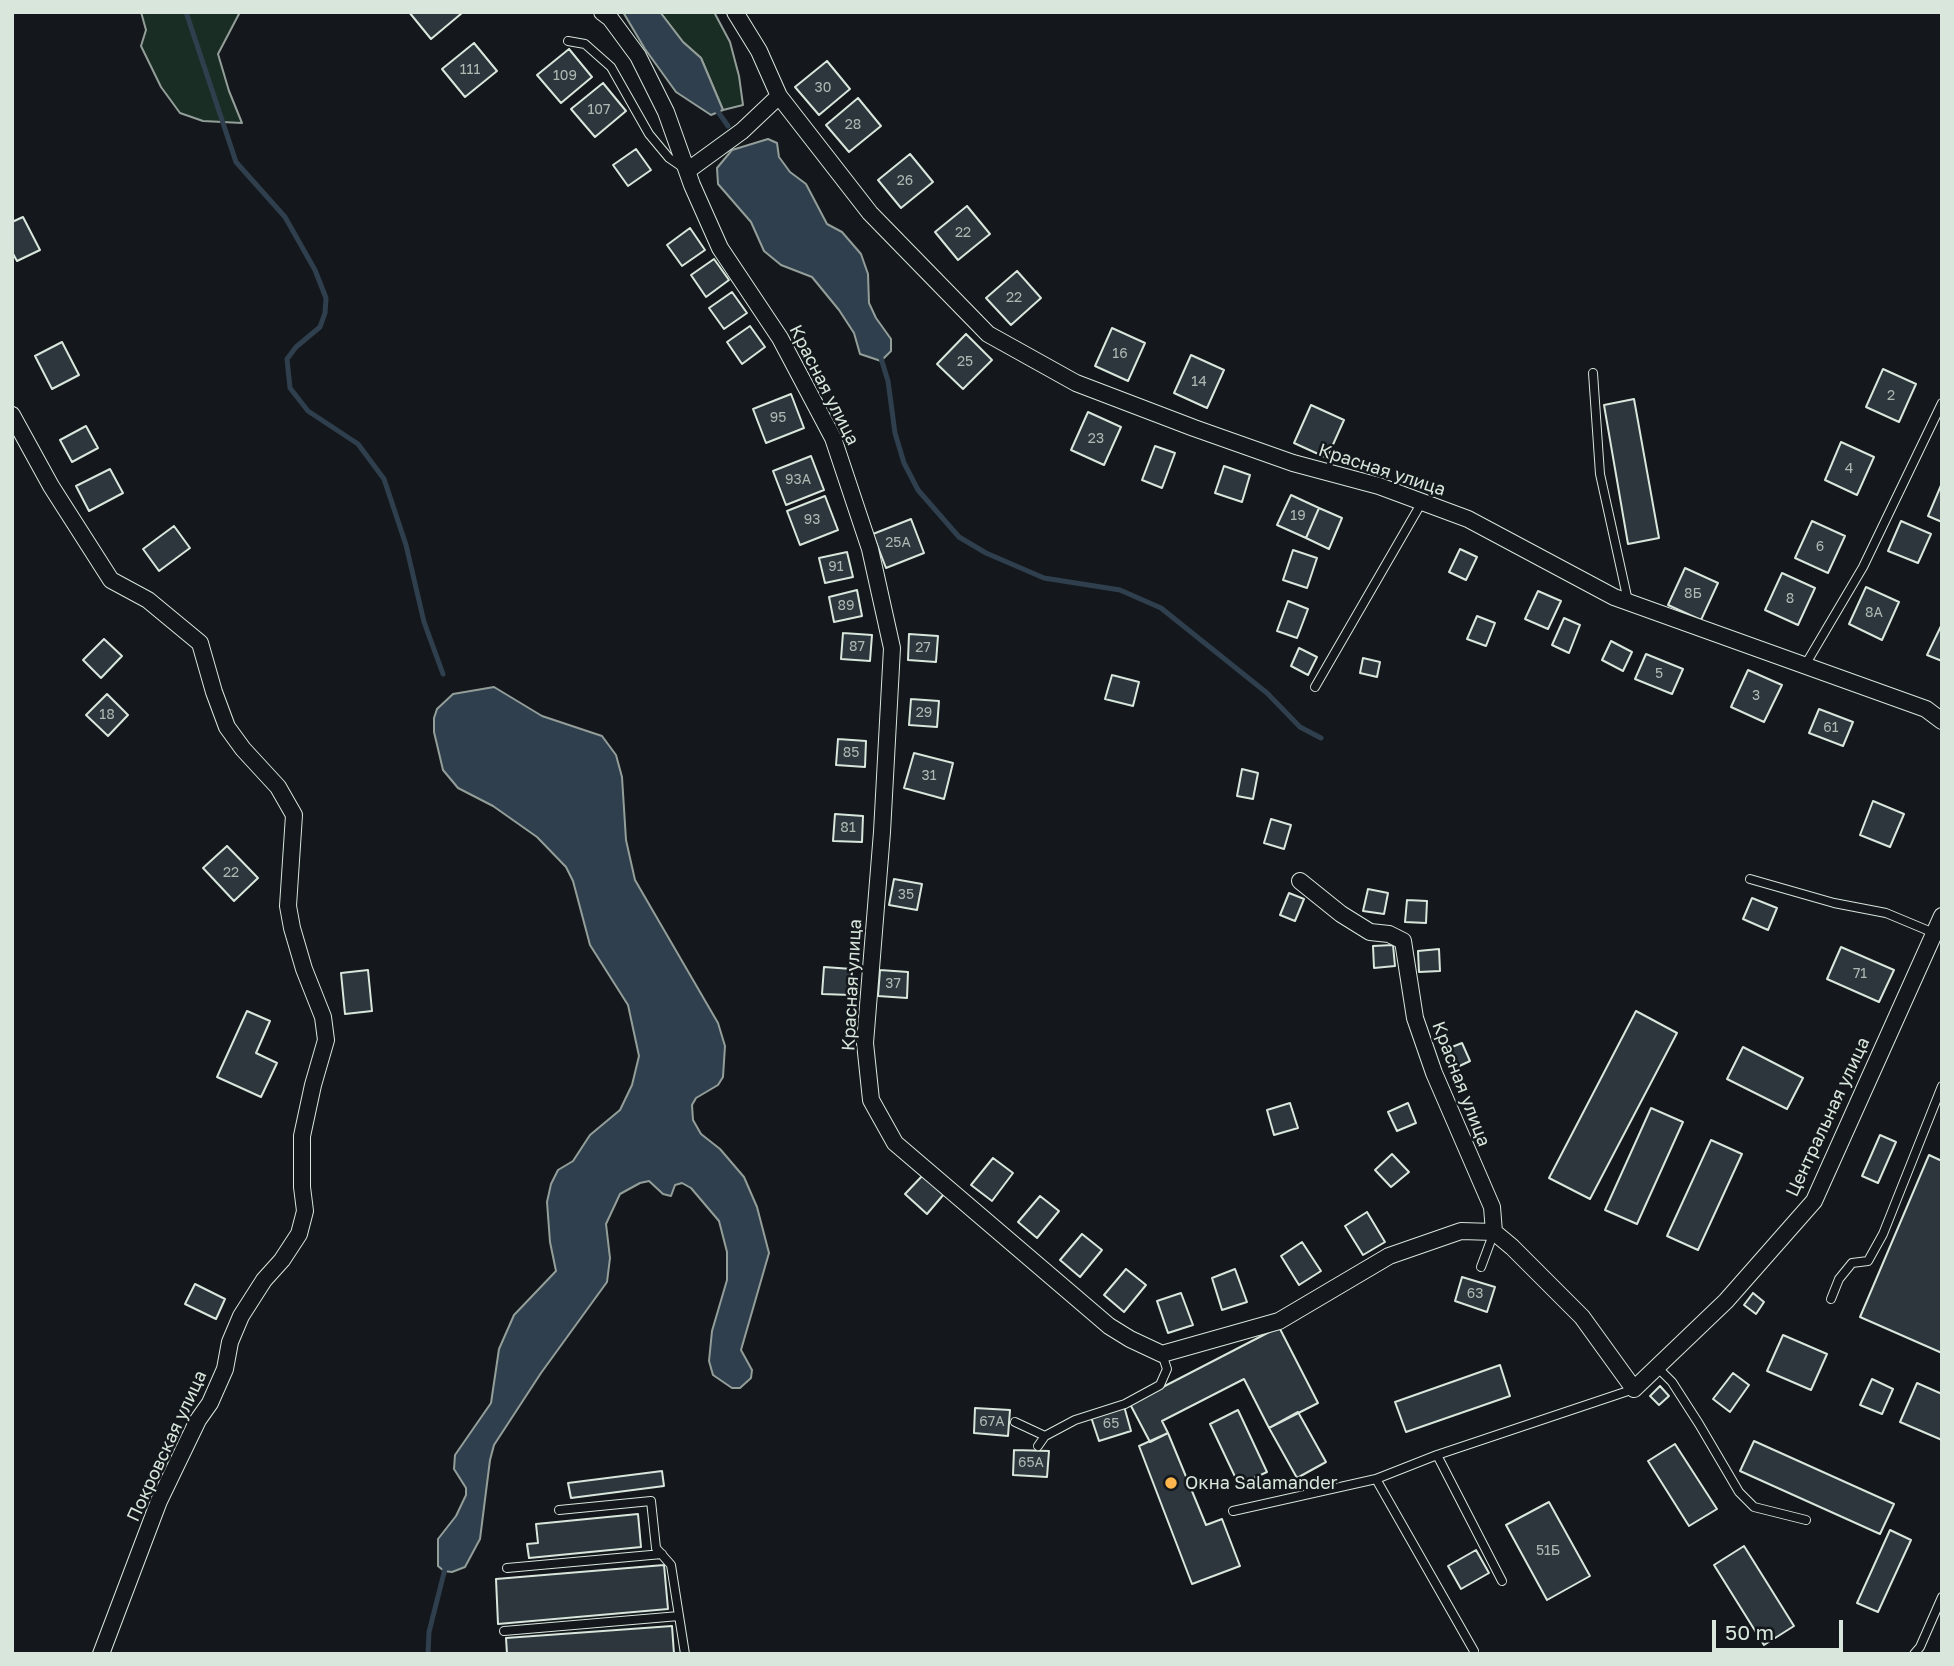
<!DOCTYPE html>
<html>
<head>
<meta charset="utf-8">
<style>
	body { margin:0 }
	#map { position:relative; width:1954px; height:1666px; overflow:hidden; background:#14181c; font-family:"Golos Text",sans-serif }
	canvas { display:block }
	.frame { position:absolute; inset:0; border:14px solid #d8e6dc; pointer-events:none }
	.scale { position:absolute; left:1712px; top:1620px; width:131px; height:32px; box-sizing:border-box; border:4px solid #d8e6dc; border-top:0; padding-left:9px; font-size:21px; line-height:24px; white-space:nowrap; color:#d8e6dc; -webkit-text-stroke:5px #14181c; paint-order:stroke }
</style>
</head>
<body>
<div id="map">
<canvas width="1954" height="1666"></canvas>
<div class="frame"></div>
<div class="scale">50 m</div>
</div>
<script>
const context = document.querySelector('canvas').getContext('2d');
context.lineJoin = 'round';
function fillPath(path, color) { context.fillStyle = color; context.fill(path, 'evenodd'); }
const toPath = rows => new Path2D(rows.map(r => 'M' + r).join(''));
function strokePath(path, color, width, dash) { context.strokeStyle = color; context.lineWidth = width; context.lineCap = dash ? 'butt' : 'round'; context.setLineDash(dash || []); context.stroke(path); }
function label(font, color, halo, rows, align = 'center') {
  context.font = font + ' "Golos Text",sans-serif'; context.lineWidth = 5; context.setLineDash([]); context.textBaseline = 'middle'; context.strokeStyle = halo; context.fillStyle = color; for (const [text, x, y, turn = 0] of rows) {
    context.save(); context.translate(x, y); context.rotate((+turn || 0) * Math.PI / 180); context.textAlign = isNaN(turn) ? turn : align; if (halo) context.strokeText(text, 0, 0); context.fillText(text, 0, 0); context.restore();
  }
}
const green = toPath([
	[141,12,240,12,218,54,229,91,242,123,203,121,180,113,161,87,141,46,146,30,141,12],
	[660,12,714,12,730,42,739,76,743,105,723,110,701,58,683,42,660,12]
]);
fillPath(green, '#1a2d24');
strokePath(green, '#939e99', 2);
const water = toPath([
	[623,12,660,12,683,42,701,58,723,110,711,115,676,92,645,49,623,12],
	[768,139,777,143,779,157,790,172,806,184,827,224,842,232,861,254,868,274,869,303,876,318,891,339,891,351,881,361,860,354,854,333,839,310,812,277,781,265,764,251,751,222,718,184,717,168,732,150,768,139],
	[494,687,542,716,602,736,616,755,622,777,626,840,635,880,718,1023,725,1046,723,1077,718,1085,696,1098,692,1105,693,1120,701,1134,720,1149,744,1177,757,1207,769,1253,741,1350,752,1370,751,1378,740,1388,732,1388,713,1375,709,1361,712,1331,727,1280,727,1252,719,1221,691,1188,682,1183,675,1185,671,1196,663,1194,649,1181,640,1183,620,1194,606,1224,610,1258,607,1282,541,1373,494,1445,490,1460,480,1539,465,1567,452,1572,444,1571,438,1566,438,1539,456,1516,466,1495,466,1488,454,1469,455,1455,491,1403,499,1349,514,1315,556,1271,550,1242,547,1202,551,1184,558,1170,573,1161,590,1135,620,1110,632,1085,639,1056,628,1005,590,945,573,881,566,867,537,837,493,806,458,788,443,770,434,732,434,718,437,709,453,694,494,687]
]);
fillPath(water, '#2f3f4d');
strokePath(water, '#939e99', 2);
strokePath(toPath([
	[186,12,236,162,285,217,315,270,326,298,325,313,320,327,296,347,287,359,290,388,308,411,358,444,384,479,406,545,424,622,443,674],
	[714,106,728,126],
	[880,355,888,381,895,433,904,463,918,490,959,537,986,553,1044,578,1120,590,1161,608,1267,693,1300,727,1321,738],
	[428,1654,429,1632,446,1565]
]), '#2f3f4d', 5);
const building = toPath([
	[409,12,462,12,462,13,431,39,409,12],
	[474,43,497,71,465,97,442,69,474,43],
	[569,49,592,77,561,103,537,75,569,49],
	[827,61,850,89,819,115,795,87,827,61],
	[603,83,626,111,595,137,571,109,603,83],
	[858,98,881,126,849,152,826,125,858,98],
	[636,149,651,170,628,186,613,165,636,149],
	[910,154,933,182,901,208,878,180,910,154],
	[967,206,990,234,958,260,935,232,967,206],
	[23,217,40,250,17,261,12,252,12,222,23,217],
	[690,228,705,250,682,266,667,245,690,228],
	[714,259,729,280,706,297,691,275,714,259],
	[1017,271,1041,298,1011,325,986,298,1017,271],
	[732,292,747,313,724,329,709,308,732,292],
	[750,326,765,347,742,364,727,342,750,326],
	[1112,328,1145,343,1128,381,1095,366,1112,328],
	[966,334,992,360,963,389,937,364,966,334],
	[62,342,79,375,52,389,35,356,62,342],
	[1191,355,1224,370,1207,408,1174,393,1191,355],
	[1883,369,1916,384,1899,422,1866,407,1883,369],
	[791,394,804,428,766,443,753,409,791,394],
	[1634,399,1659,538,1628,544,1604,405,1634,399],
	[1311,405,1344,420,1327,458,1294,443,1311,405],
	[1088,412,1121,427,1104,465,1071,450,1088,412],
	[86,426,98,448,72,462,60,440,86,426],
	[1841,442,1874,457,1857,495,1825,480,1841,442],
	[1155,446,1175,453,1162,488,1142,480,1155,446],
	[811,456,824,490,786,505,773,471,811,456],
	[1224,466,1250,475,1242,502,1215,493,1224,466],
	[110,469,123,493,89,511,76,486,110,469],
	[1942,483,1942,522,1928,516,1942,483],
	[1291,495,1319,508,1306,538,1277,525,1291,495],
	[825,496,838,530,800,545,787,511,825,496],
	[1319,508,1342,518,1329,549,1306,538,1319,508],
	[911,519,924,553,886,568,873,534,911,519],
	[1812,521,1845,536,1828,573,1795,558,1812,521],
	[1901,521,1931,534,1918,563,1888,551,1901,521],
	[174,526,190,548,159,571,143,549,174,526],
	[1460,549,1477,557,1466,580,1449,572,1460,549],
	[1293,550,1317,558,1307,588,1283,580,1293,550],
	[847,552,853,577,825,583,819,558,847,552],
	[1685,568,1718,583,1701,620,1668,605,1685,568],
	[1782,573,1815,588,1798,625,1765,610,1782,573],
	[1866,587,1899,602,1882,640,1849,624,1866,587],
	[857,590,862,616,834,622,829,597,857,590],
	[1538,591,1561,601,1548,629,1525,619,1538,591],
	[1288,601,1308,609,1297,638,1277,631,1288,601],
	[1477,616,1495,623,1486,646,1467,639,1477,616],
	[1564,618,1580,625,1569,653,1552,645,1564,618],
	[1942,624,1942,661,1927,655,1942,624],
	[843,633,872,635,870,661,841,659,843,633],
	[909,634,938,636,936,662,908,660,909,634],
	[104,639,122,656,101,678,83,660,104,639],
	[1611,641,1632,652,1623,671,1602,660,1611,641],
	[1299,648,1317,657,1308,675,1291,666,1299,648],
	[1646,654,1683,669,1672,694,1635,679,1646,654],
	[1363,658,1380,662,1377,677,1360,673,1363,658],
	[1748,670,1782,685,1764,722,1731,707,1748,670],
	[1112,675,1139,682,1133,706,1105,699,1112,675],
	[107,694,128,715,108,736,86,715,107,694],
	[911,699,939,701,937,727,909,725,911,699],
	[1819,709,1853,722,1843,746,1809,733,1819,709],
	[838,739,866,741,865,767,836,765,838,739],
	[914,753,953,763,944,799,904,788,914,753],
	[1242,769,1258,773,1253,799,1237,796,1242,769],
	[1873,801,1904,814,1890,847,1860,835,1873,801],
	[835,814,863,816,862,842,833,841,835,814],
	[1271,819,1291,825,1284,849,1264,843,1271,819],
	[227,846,258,878,234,901,203,868,227,846],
	[894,879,922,884,917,910,889,905,894,879],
	[1368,889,1388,893,1384,914,1363,911,1368,889],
	[1289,893,1304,899,1295,921,1280,915,1289,893],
	[1752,898,1777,908,1768,930,1743,919,1752,898],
	[1407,900,1427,901,1426,923,1405,922,1407,900],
	[1393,945,1395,966,1374,968,1373,946,1393,945],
	[1841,947,1894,970,1879,1002,1827,979,1841,947],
	[1439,949,1440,971,1419,972,1418,951,1439,949],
	[824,967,852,969,851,995,822,994,824,967],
	[368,970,372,1011,345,1014,341,973,368,970],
	[880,970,908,972,907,998,878,996,880,970],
	[247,1011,270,1021,256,1053,277,1063,261,1097,217,1077,247,1011],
	[1636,1011,1677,1033,1590,1199,1549,1178,1636,1011],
	[1462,1043,1470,1061,1451,1070,1442,1051,1462,1043],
	[1743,1047,1803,1078,1787,1109,1727,1079,1743,1047],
	[1290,1103,1298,1128,1274,1135,1267,1110,1290,1103],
	[1408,1103,1416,1123,1397,1131,1388,1112,1408,1103],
	[1651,1108,1683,1122,1637,1224,1605,1210,1651,1108],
	[1880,1135,1896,1142,1878,1183,1862,1176,1880,1135],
	[1711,1140,1742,1154,1698,1250,1667,1236,1711,1140],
	[1392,1154,1409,1172,1391,1187,1375,1170,1392,1154],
	[1929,1155,1942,1161,1942,1353,1860,1317,1929,1155],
	[993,1158,1013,1173,992,1201,971,1185,993,1158],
	[923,1175,944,1194,927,1214,905,1194,923,1175],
	[1040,1196,1059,1211,1037,1238,1018,1222,1040,1196],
	[1367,1212,1385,1242,1363,1255,1345,1226,1367,1212],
	[1082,1234,1102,1250,1080,1277,1060,1260,1082,1234],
	[1302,1242,1321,1271,1299,1285,1281,1256,1302,1242],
	[1126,1269,1146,1285,1124,1312,1104,1295,1126,1269],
	[1235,1269,1247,1302,1222,1310,1212,1278,1235,1269],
	[1462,1277,1495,1287,1487,1312,1455,1301,1462,1277],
	[195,1284,225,1299,216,1319,185,1304,195,1284],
	[1181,1293,1193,1325,1168,1333,1157,1301,1181,1293],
	[1753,1293,1764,1302,1756,1314,1744,1305,1753,1293],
	[1279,1327,1318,1403,1269,1428,1244,1379,1162,1421,1168,1433,1150,1442,1130,1404,1279,1327],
	[1783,1335,1827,1354,1811,1390,1767,1371,1783,1335],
	[1500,1365,1510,1396,1406,1432,1395,1402,1500,1365],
	[1733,1373,1749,1385,1730,1412,1713,1399,1733,1373],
	[1872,1379,1893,1389,1882,1414,1860,1405,1872,1379],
	[1917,1383,1942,1394,1942,1440,1900,1422,1917,1383],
	[1660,1386,1669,1396,1659,1405,1650,1396,1660,1386],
	[1124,1406,1131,1431,1099,1441,1091,1417,1124,1406],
	[975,1408,1010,1410,1008,1436,974,1433,975,1408],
	[1238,1410,1267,1472,1239,1485,1210,1424,1238,1410],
	[1298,1412,1326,1462,1297,1478,1269,1428,1298,1412],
	[1168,1433,1206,1525,1222,1519,1240,1566,1192,1584,1139,1446,1168,1433],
	[1754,1441,1894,1504,1880,1534,1740,1471,1754,1441],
	[1675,1444,1717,1509,1689,1526,1648,1461,1675,1444],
	[1014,1450,1049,1451,1047,1477,1013,1475,1014,1450],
	[662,1471,664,1486,571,1498,568,1483,662,1471],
	[1549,1502,1590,1576,1547,1600,1506,1525,1549,1502],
	[638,1514,641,1547,529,1558,527,1544,538,1543,536,1524,638,1514],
	[1890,1530,1911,1540,1878,1612,1857,1603,1890,1530],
	[1744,1546,1794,1626,1764,1645,1714,1565,1744,1546],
	[1476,1550,1489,1573,1461,1589,1448,1566,1476,1550],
	[664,1565,668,1609,498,1624,496,1579,664,1565],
	[672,1626,674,1654,507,1654,506,1638,672,1626]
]);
fillPath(building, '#2c363c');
strokePath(building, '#d8e6dc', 2);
const service = toPath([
	[568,41,585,44,611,67,649,134,669,158,685,169],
	[1593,373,1600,474,1628,601],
	[1804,667,1863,567,1942,403],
	[1315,687,1422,502],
	[1750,879,1834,903,1886,913,1934,933],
	[1481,1267,1494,1232],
	[1831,1299,1839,1279,1852,1263,1868,1261,1883,1234,1942,1086],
	[1657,1367,1672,1382,1699,1424,1739,1492,1754,1507,1806,1520],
	[1015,1422,1045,1436],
	[1038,1446,1045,1436,1075,1420,1125,1404,1160,1385,1167,1369,1162,1354],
	[1437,1455,1502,1581],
	[1376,1479,1474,1651],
	[559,1510,651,1501,656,1548,671,1565,685,1654],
	[1233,1511,1376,1479,1437,1455,1634,1389],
	[507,1568,662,1554],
	[504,1631,679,1616],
	[1914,1654,1920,1647,1942,1597]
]);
const minor = toPath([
	[602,12,610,18,638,56,666,112,692,185,720,248,780,338,833,438,870,549,892,648,882,832,865,1043,871,1100,895,1143,1109,1326,1130,1339,1162,1354,1279,1321,1389,1256,1461,1231,1494,1232,1512,1247,1582,1317,1634,1389,1726,1301,1814,1201,1942,916],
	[735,12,759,51,779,96,870,213,988,334,1076,383,1194,428,1293,463,1379,486,1468,519,1614,597,1926,709,1942,721],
	[687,171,742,131,779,96],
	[12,415,51,486,111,580,148,600,200,643,214,692,227,727,243,749,278,787,294,815,288,906,292,928,304,969,323,1017,326,1040,313,1085,302,1136,302,1187,305,1211,299,1234,282,1260,264,1280,241,1316,230,1342,225,1369,210,1403,198,1420,159,1501,101,1654],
	[1300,881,1341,914,1370,932,1389,934,1403,941,1415,1018,1434,1073,1492,1207,1494,1232]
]);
strokePath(service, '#d8e6dc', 10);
strokePath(minor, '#d8e6dc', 18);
strokePath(service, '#14181c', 8);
strokePath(minor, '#14181c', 16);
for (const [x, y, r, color] of [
	[1171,1483,7,"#ffb74d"]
]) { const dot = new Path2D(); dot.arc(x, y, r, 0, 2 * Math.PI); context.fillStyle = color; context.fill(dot); strokePath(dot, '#14181c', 2.5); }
label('14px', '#adbab4', null, [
	["111",470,70],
	["109",565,76],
	["30",823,88],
	["107",599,110],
	["28",853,125],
	["26",905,181],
	["22",963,233],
	["22",1014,298],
	["16",1120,354],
	["25",965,362],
	["14",1199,382],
	["2",1891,396],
	["95",778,418],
	["23",1096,439],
	["4",1849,469],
	["93А",798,480],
	["19",1298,516],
	["93",812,520],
	["25А",898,543],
	["6",1820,547],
	["91",836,567],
	["8Б",1693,594],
	["8",1790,599],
	["89",846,606],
	["8А",1874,613],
	["87",857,647],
	["27",923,648],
	["5",1659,674],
	["3",1756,696],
	["29",924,713],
	["18",107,715],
	["61",1831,728],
	["85",851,753],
	["31",929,776],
	["81",848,828],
	["22",231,873],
	["35",906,895],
	["71",1860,974],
	["37",893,984],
	["63",1475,1294],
	["67А",992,1422],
	["65",1111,1424],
	["65А",1031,1463],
	["51Б",1548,1551]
]);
label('18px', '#d8e6dc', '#14181c', [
	["Красная улица",824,385,63],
	["Красная улица",1382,470,18],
	["Красная улица",852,985,-87],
	["Красная улица",1461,1084,69],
	["Центральная улица",1828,1117,-65],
	["Покровская улица",167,1446,-65]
]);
label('18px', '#d8e6dc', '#14181c', [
	["Окна Salamander",1185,1483]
], 'left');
</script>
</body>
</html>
